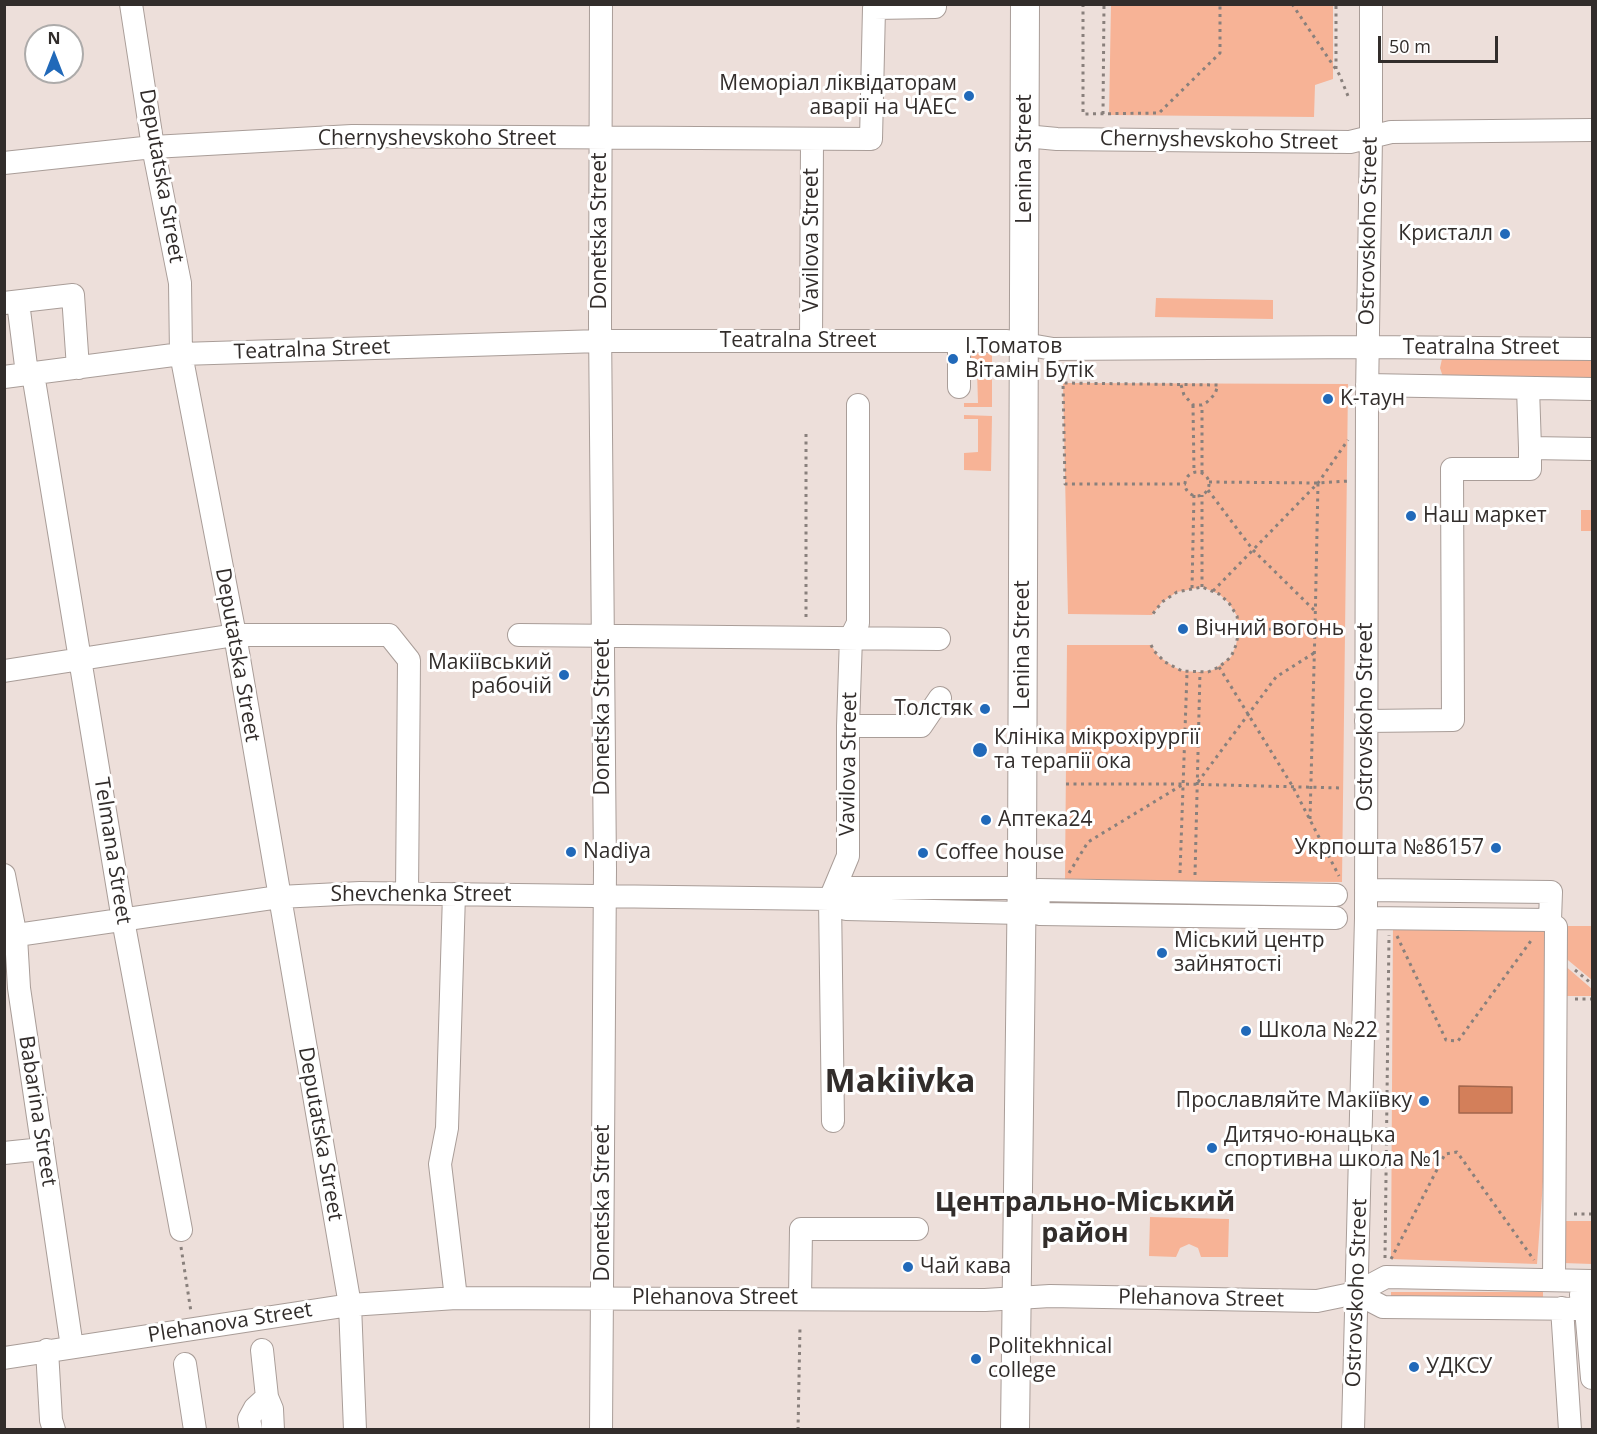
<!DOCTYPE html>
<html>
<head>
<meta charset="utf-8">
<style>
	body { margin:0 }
	#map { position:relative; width:1597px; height:1434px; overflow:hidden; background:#eddfda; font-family:"Open Sans",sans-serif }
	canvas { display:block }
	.frame { position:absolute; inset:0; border:6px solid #322d2b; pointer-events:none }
	.north { position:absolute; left:24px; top:24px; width:60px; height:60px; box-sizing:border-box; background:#fff; border:2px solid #adabaa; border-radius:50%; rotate:0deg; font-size:16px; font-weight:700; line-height:24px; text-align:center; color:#322d2b }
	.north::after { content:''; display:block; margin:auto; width:21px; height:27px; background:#2169b9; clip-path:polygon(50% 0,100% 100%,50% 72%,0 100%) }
	.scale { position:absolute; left:1378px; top:36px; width:120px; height:27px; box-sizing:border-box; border:3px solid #322d2b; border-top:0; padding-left:8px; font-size:18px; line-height:21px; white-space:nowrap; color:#322d2b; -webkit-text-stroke:4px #fff; paint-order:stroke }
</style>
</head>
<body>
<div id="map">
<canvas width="1597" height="1434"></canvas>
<div class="frame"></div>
<div class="north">N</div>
<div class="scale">50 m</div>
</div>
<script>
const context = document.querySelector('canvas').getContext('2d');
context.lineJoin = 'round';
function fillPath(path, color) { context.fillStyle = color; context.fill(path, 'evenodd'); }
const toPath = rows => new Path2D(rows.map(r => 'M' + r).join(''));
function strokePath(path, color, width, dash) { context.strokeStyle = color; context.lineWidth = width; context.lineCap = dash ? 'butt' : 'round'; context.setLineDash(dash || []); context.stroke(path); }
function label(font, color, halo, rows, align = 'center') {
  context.font = font + ' "Open Sans",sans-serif'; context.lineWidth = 6; context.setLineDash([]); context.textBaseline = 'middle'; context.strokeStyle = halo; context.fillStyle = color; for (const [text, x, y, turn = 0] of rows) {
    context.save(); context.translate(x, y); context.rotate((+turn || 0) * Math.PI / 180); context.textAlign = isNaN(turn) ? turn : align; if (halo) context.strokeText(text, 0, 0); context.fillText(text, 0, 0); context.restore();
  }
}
fillPath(toPath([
	[1111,5,1333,5,1333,79,1315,85,1314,117,1109,115],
	[1156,298,1273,300,1273,319,1155,317],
	[964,353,992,353,992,407,964,407,964,403,978,403,977,370,964,370],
	[1450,354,1592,354,1592,384,1443,377,1440,368,1442,359],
	[1063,383,1348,384,1342,882,1065,880,1067,645,1151,645,1158,656,1174,667,1183,671,1200,672,1213,670,1231,657,1236,645,1239,630,1237,616,1229,603,1219,594,1202,587,1177,592,1162,602,1152,615,1068,614],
	[964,415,992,416,991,471,964,470,964,453,978,452,978,419,964,419],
	[1581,510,1592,510,1592,531,1581,531],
	[1393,921,1549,922,1547,1127,1537,1264,1391,1259],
	[1564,926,1592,926,1592,980,1563,956],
	[1563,964,1592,989,1592,996,1563,996],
	[1150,1217,1229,1219,1228,1257,1201,1257,1198,1248,1189,1244,1180,1248,1176,1257,1149,1256],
	[1563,1221,1592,1221,1592,1264,1563,1263],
	[1391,1292,1543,1292,1543,1305,1391,1303]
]), '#f7b396');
const water = toPath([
	[1459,1086,1512,1087,1512,1113,1459,1113,1459,1086]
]);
fillPath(water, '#d37f5a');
strokePath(water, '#a3664c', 1.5);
const minor = toPath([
	[131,4,153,147,180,283,181,354,235,635,350,1305,355,1430],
	[601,4,600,325,605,869,601,1430],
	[1025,136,1057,139,1350,142,1391,132,1592,130],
	[4,163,153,147,352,136,871,139,874,8,935,7,935,4],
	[18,302,27,374],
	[4,303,73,295,78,368],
	[811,341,812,139],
	[33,374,123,920,181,1230],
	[4,377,181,354,600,341,1007,341,1053,349,1367,347,1592,349],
	[1367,385,1592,389],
	[959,387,959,341],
	[1528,388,1530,448,1592,449],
	[519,635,939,639],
	[4,671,235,635,389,635,409,660,407,893],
	[1366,721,1453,720,1452,469,1530,469,1530,448],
	[848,726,921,726,940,698],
	[4,875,16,937,19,988,72,1347],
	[1366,890,1551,892,1550,920,1366,918],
	[454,894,447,1128,440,1164,456,1298],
	[1336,895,1038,890,1039,914,1336,918],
	[830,899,847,888,1022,888],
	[16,937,24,934,279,897,360,893,830,899,846,909,1021,913],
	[833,1121,830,899,848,856,848,726,851,637,858,623,858,405],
	[4,1153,43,1149],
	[1554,1280,1556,927],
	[1356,1293,1383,1307,1592,1309],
	[1581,1295,1586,1309,1592,1378],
	[800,1299,801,1229,917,1229],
	[1562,1308,1570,1430],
	[47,1350,51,1420,54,1430],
	[262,1350,267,1397,272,1409,273,1430],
	[4,1358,350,1305,456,1298,985,1300,1050,1296,1317,1301,1356,1293,1386,1277,1592,1281],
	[185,1364,195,1430],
	[251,1430,249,1419,255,1408,267,1397],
	[1353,1430,1366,918,1367,396,1371,136,1371,4]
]);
const major = toPath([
	[1015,1430,1022,868,1025,4]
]);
strokePath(minor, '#a99d98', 24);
strokePath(major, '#a99d98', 30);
strokePath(toPath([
	[1083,4,1083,114,1159,113,1220,53,1220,4],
	[1292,4,1339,74,1348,96],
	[1336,69,1336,4],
	[1103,114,1104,4],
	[1181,385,1184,395,1193,405,1202,405,1207,402,1215,394,1218,385,1063,383,1065,484,1186,484],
	[1193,405,1194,472],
	[806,434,806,620],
	'1185 484a12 12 0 1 1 24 0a12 12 0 1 1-24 0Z',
	[1202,473,1202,406],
	[1209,482,1318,483,1349,481],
	[1208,490,1253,550,1315,611],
	[1202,587,1202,495],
	[1192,588,1194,495],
	[1213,591,1318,483,1348,440],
	[1239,630,1315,628,1318,483],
	[1151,645,1154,651,1165,662,1182,671,1208,672,1219,667,1231,657,1236,645,1239,630,1237,616,1229,603,1219,594,1202,587,1177,592,1162,602,1152,615],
	[1219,667,1293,787,1339,876],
	[1198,782,1276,677,1314,653],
	[1066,784,1183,784,1343,788],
	[1310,819,1315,628],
	[1069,873,1088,842,1182,785],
	[1180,873,1187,673],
	[1195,875,1200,672],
	[1397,936,1446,1040,1458,1041,1533,938],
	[1575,970,1592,984],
	[1575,999,1592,999],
	[1574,1214,1592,1214],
	[181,1247,191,1312],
	[1385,1258,1389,935],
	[1391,1259,1445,1154,1457,1152,1534,1260],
	[798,1430,800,1327]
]), '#89807c', 3, [3, 4.5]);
strokePath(minor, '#fff', 22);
strokePath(major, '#fff', 28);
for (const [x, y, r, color] of [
	[969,96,6,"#2169b9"],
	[1505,234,6,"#2169b9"],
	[953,359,6,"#2169b9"],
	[1328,399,6,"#2169b9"],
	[1411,516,6,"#2169b9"],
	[1183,629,6,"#2169b9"],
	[564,675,6,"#2169b9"],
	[985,709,6,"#2169b9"],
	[980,750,8,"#2169b9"],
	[986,820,6,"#2169b9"],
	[1496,848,6,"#2169b9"],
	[571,852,6,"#2169b9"],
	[923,853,6,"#2169b9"],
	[1162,953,6,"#2169b9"],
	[1246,1031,6,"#2169b9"],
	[1424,1101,6,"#2169b9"],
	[1212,1148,6,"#2169b9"],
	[908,1267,6,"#2169b9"],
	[976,1359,6,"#2169b9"],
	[1414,1367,6,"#2169b9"]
]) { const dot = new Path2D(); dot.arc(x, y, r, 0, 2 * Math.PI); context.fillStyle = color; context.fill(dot); strokePath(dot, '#fff', 2); }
label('21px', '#322d2b', '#fff', [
	["Меморіал ліквідаторам",957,84,"right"],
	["аварії на ЧАЕС",957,108,"right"],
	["Кристалл",1493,234,"right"],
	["І.Томатов",965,347],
	["Вітамін Бутік",965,371],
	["K-таун",1340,399],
	["Наш маркет",1423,516],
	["Вічний вогонь",1195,629],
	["Макіївський",552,663,"right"],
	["рабочій",552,687,"right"],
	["Толстяк",973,709,"right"],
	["Клініка мікрохірургії",994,738],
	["та терапії ока",994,762],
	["Аптека24",998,820],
	["Укрпошта №86157",1484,848,"right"],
	["Nadiya",583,852],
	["Coffee house",935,853],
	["Міський центр",1174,941],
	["зайнятості",1174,965],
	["Школа №22",1258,1031],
	["Прославляйте Макіївку",1412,1101,"right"],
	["Дитячо-юнацька",1224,1136],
	["спортивна школа №1",1224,1160],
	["Чай кава",920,1267],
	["Politekhnical",988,1347],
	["college",988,1371],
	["УДКСУ",1426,1367]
], 'left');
label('21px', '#322d2b', '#fff', [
	["Chernyshevskoho Street",437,139],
	["Chernyshevskoho Street",1219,141,1],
	["Lenina Street",1025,159,-90],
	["Deputatska Street",161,176,80],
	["Donetska Street",600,231,-90],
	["Ostrovskoho Street",1369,231,-89],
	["Vavilova Street",812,240,-90],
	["Teatralna Street",798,341],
	["Teatralna Street",1481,348],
	["Teatralna Street",312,350,-2],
	["Lenina Street",1023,645,-90],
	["Deputatska Street",237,655,80],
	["Donetska Street",603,717,-90],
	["Ostrovskoho Street",1366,717,-90],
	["Vavilova Street",849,764,-89],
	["Telmana Street",112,851,81],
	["Shevchenka Street",421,895],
	["Babarina Street",37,1111,81],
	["Deputatska Street",320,1134,80],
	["Donetska Street",603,1203,-90],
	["Ostrovskoho Street",1357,1293,-88],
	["Plehanova Street",715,1298],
	["Plehanova Street",1201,1299,1],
	["Plehanova Street",230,1323,-9]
]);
label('bold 27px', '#322d2b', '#fff', [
	["Центрально-Міський",1085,1203],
	["район",1085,1234]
]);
label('bold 33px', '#322d2b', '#fff', [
	["Makiivka",900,1083]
]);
</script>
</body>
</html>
